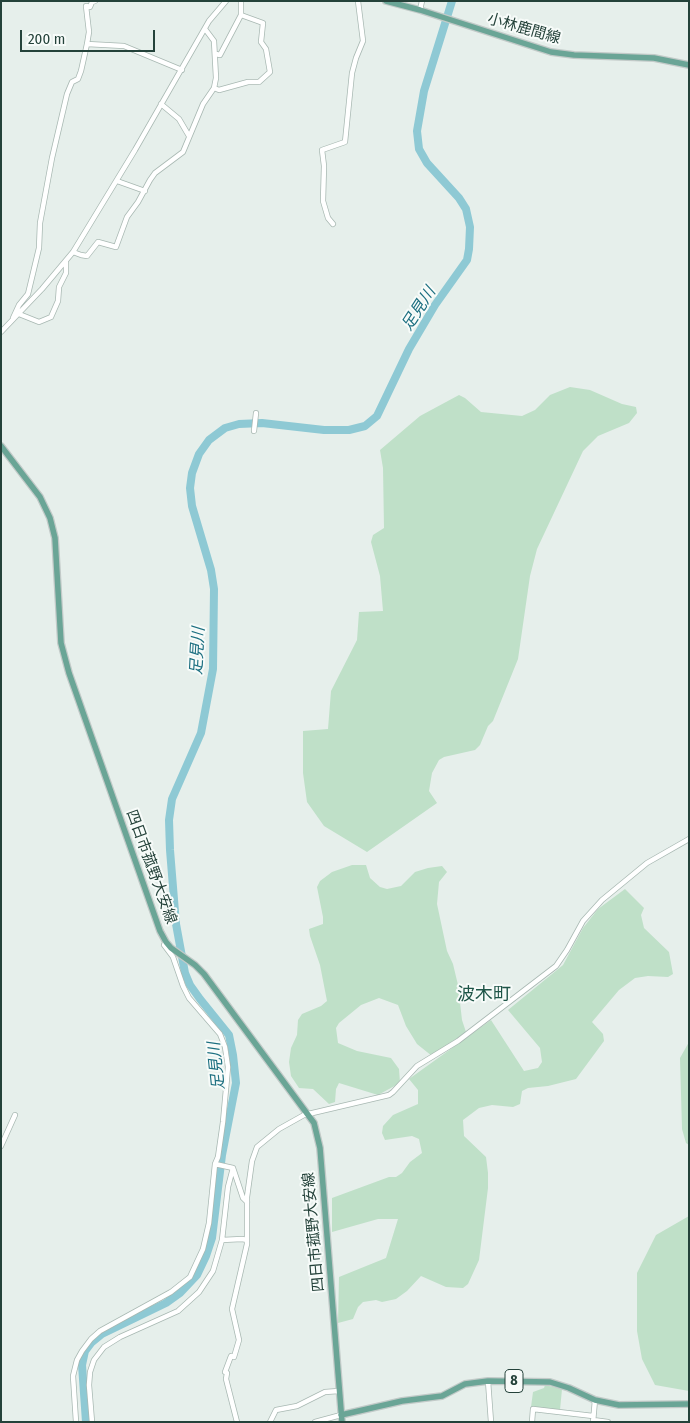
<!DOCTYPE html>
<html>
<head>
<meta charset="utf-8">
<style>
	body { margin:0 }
	#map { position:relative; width:690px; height:1423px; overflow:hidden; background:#e6efeb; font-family:"Fira Sans Condensed",sans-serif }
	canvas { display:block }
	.frame { position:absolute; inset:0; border:2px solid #24423a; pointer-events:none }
	.scale { position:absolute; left:20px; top:30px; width:135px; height:22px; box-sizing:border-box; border:2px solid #24423a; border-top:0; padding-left:6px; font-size:15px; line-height:18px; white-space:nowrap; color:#24423a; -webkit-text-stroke:4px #f7fbf9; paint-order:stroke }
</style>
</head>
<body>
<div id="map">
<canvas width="690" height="1423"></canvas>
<div class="frame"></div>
<div class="scale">200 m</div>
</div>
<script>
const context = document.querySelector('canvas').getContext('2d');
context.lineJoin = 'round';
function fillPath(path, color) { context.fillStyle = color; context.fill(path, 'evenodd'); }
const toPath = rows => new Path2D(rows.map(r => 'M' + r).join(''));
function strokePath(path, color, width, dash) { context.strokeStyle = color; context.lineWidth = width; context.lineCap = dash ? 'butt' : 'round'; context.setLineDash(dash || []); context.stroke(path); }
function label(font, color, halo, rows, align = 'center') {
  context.font = font + ' "Fira Sans Condensed","Noto Sans JP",sans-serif'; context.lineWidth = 4; context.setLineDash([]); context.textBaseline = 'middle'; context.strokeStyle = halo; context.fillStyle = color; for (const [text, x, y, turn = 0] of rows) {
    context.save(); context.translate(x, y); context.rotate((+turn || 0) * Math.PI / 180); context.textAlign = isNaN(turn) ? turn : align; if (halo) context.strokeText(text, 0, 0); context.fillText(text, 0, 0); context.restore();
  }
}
fillPath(toPath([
	[570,387,590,390,622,404,636,407,637,413,629,423,598,436,583,451,537,549,530,576,518,659,493,721,488,726,480,745,475,750,444,757,439,760,432,773,429,791,437,803,367,852,324,826,307,802,303,773,303,731,328,729,331,691,357,640,359,612,383,611,380,576,371,542,373,535,384,528,383,468,380,450,420,416,459,395,465,398,481,412,522,416,535,410,550,395],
	[352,865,366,865,370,878,380,887,387,889,401,886,415,872,428,868,442,866,447,872,439,882,437,904,447,951,453,964,458,985,462,1020,466,1032,432,1056,417,1044,406,1026,398,1005,379,998,361,1005,339,1023,336,1028,338,1043,357,1051,391,1058,399,1069,400,1083,378,1095,339,1083,336,1089,335,1102,329,1104,313,1089,299,1088,291,1076,289,1062,291,1048,297,1035,298,1020,302,1014,321,1006,327,1001,320,965,310,936,309,929,323,924,323,917,317,887,320,881,332,872],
	[625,889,644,908,641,915,644,928,669,952,673,974,668,977,648,976,635,978,619,990,592,1022,603,1034,604,1041,576,1079,548,1086,528,1088,522,1091,520,1104,513,1107,492,1105,479,1108,463,1120,464,1136,486,1157,488,1173,488,1188,479,1260,468,1284,463,1288,446,1287,421,1276,407,1291,396,1299,382,1302,376,1300,363,1302,358,1307,353,1319,338,1323,339,1277,386,1258,398,1219,378,1219,332,1232,332,1198,389,1177,396,1177,402,1173,410,1162,422,1153,419,1139,412,1136,385,1140,382,1133,383,1126,393,1115,418,1104,418,1090,409,1079,491,1020,524,1071,538,1068,542,1062,540,1048,508,1010,563,965,583,928,598,909],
	[689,1042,689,1145,686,1143,682,1129,680,1058],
	[689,1216,689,1391,655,1385,642,1359,637,1331,637,1273,656,1235],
	[545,1385,562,1389,560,1410,531,1407,533,1392,544,1388]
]), '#bfe0c8');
strokePath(toPath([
	[86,1422,82,1365,85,1351,91,1343,102,1334,166,1303,180,1293,197,1275,206,1256,212,1238,222,1155,236,1083,233,1055,229,1035,200,999,190,985,185,973,176,924,170,850,169,820,172,799,201,733,213,669,214,589,211,570,192,506,190,488,192,473,199,454,209,440,225,428,239,424,262,423,324,430,349,430,365,426,377,416,409,349,435,305,467,260,469,249,470,227,466,209,459,198,427,163,419,149,417,131,424,91,452,1]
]), '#8ec9d4', 8);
const minor = toPath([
	[420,10,422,1],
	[87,44,124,46,182,70],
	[216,54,220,55,241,15,241,1],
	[214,88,219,90,248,82,259,82,270,72,266,49,261,42,263,23,241,15],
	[161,104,179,119,189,136],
	[117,181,145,191],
	[333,224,328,218,323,201,324,166,322,150,345,142,352,73,356,58,363,41,358,1],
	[73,252,81,255,87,256,98,242,116,247,127,217,138,202,150,180,155,173,183,152,203,104,214,88,216,78,214,41,205,29],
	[19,314,39,322,51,317,58,301,59,287,66,273,66,262],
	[13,318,19,305,28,294,39,248,40,223,52,158,67,94,72,82,78,79,81,71,87,44,89,32,86,6,90,7,92,2,95,1],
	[1,332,42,289,73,252,135,150,209,21,226,1],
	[254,431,256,413],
	[1,1146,15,1115],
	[215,1164,233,1168],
	[233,1168,243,1198,247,1202],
	[222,1240,242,1239,247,1240],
	[488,1381,491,1422],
	[593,1420,608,1422],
	[76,1422,73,1376,77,1360,82,1351,91,1339,100,1331,171,1292,190,1277,203,1249,209,1223,215,1164,218,1157,223,1122,228,1067,225,1047,220,1034,189,998,183,986,173,957,164,945,166,942],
	[92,1422,89,1385,90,1372,94,1360,104,1347,120,1337,178,1311,199,1292,213,1271,222,1240,228,1187,233,1168],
	[237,1422,226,1379,227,1373,225,1372,231,1356,234,1357,239,1340,232,1309,247,1244,247,1197,252,1161,257,1147,279,1129,304,1115,389,1095,393,1092,417,1066,458,1041,556,966,567,950,583,921,602,900,647,863,689,839],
	[270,1422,276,1410,297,1406,325,1392,339,1391],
	[315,1422,341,1415],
	[532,1422,533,1409,593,1416],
	[593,1422,595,1400]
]);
const major = toPath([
	[386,1,420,10,551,52,574,55,654,58,689,65],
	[1,446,40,497,50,518,55,538,61,643,69,673,160,931,166,942,171,948,195,965,204,974,314,1123,320,1148,342,1422],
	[341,1415,402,1401,442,1396,465,1384,488,1381,550,1382,569,1388,595,1400,619,1405,689,1404]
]);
strokePath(minor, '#a8b8b2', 6);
strokePath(major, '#c2cac8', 8);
strokePath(minor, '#fff', 4.5);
strokePath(major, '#6aa596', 5.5);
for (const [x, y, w] of [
	[514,1381,18]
]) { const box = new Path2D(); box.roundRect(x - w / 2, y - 11.5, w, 23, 4); context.fillStyle = '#f7fbf9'; context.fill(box); strokePath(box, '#24423a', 1); }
label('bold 14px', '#24423a', null, [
	["8",514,1381]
]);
label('15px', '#24423a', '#f7fbf9', [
	["小林鹿間線",524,29,16],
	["四日市菰野大安線",151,867,70],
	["四日市菰野大安線",314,1232,-95]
]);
label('italic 16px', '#1c6f80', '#f7fbf9', [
	["足見川",419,309,-57],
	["足見川",198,651,-87],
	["足見川",217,1066,-96]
]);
label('18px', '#1f5548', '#f7fbf9', [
	["波木町",484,995]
]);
</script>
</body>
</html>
